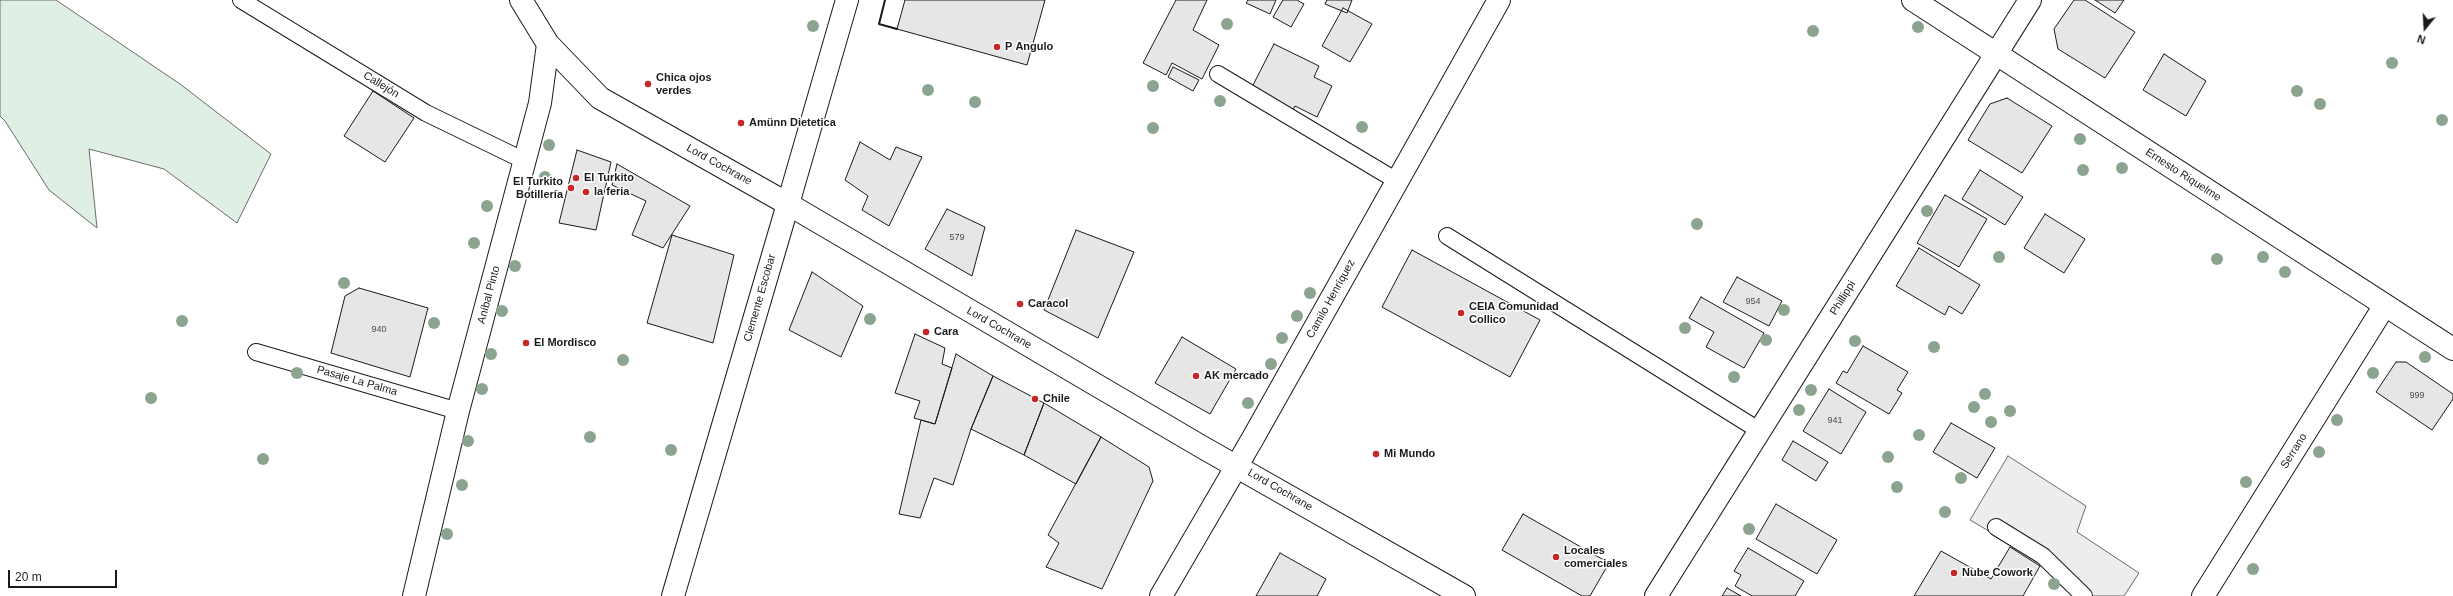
<!DOCTYPE html>
<html>
<head>
<meta charset="utf-8">
<style>
	body { margin:0 }
	#map { position:relative; width:2453px; height:596px; overflow:hidden; background:#fff; font-family:Arial,sans-serif }
	canvas { display:block }
	.north { position:absolute; left:2405px; top:8px; width:40px; height:40px; -webkit-text-stroke:3px #fff; paint-order:stroke; rotate:198deg; font-size:11px; font-weight:700; line-height:16px; text-align:center; color:#1a1a1a }
	.north::after { content:''; display:block; margin:auto; width:14px; height:18px; background:#1a1a1a; clip-path:polygon(50% 0,100% 100%,50% 72%,0 100%) }
	.scale { position:absolute; left:8px; top:570px; width:109px; height:18px; box-sizing:border-box; border:2px solid #1a1a1a; border-top:0; padding-left:5px; font-size:12px; line-height:14px; white-space:nowrap; color:#1a1a1a; -webkit-text-stroke:3px #fff; paint-order:stroke }
</style>
</head>
<body>
<div id="map">
<canvas width="2453" height="596"></canvas>
<div class="north">N</div>
<div class="scale">20 m</div>
</div>
<script>
const context = document.querySelector('canvas').getContext('2d');
context.lineJoin = 'round';
function fillPath(path, color) { context.fillStyle = color; context.fill(path, 'evenodd'); }
const toPath = rows => new Path2D(rows.map(r => 'M' + r).join(''));
function strokePath(path, color, width, dash) { context.strokeStyle = color; context.lineWidth = width; context.lineCap = dash ? 'butt' : 'round'; context.setLineDash(dash || []); context.stroke(path); }
function label(font, color, halo, rows, align = 'center') {
  context.font = font + ' Arial,sans-serif'; context.lineWidth = 3; context.setLineDash([]); context.textBaseline = 'middle'; context.strokeStyle = halo; context.fillStyle = color; for (const [text, x, y, turn = 0] of rows) {
    context.save(); context.translate(x, y); context.rotate((+turn || 0) * Math.PI / 180); context.textAlign = isNaN(turn) ? turn : align; if (halo) context.strokeText(text, 0, 0); context.fillText(text, 0, 0); context.restore();
  }
}
const green = toPath([
	[0,0,56,0,180,84,271,154,237,223,164,169,89,149,97,228,49,190,5,121,0,116,0,0]
]);
fillPath(green, '#e0efe3');
strokePath(green, '#6a6a6a', 1);
const parking = toPath([
	[2008,456,2086,506,2077,532,2139,573,2124,596,2091,596,2038,560,1970,520,2008,456]
]);
fillPath(parking, '#ededed');
strokePath(parking, '#6a6a6a', 1);
const building = toPath([
	[905,0,1045,0,1027,65,897,29,905,0],
	[1176,0,1207,0,1193,30,1219,45,1202,79,1172,63,1166,75,1143,63,1176,0],
	[1248,0,1276,0,1270,14,1246,3,1248,0],
	[1283,0,1297,0,1304,4,1291,27,1273,17,1283,0],
	[1327,0,1352,0,1347,13,1325,4,1327,0],
	[2074,0,2085,0,2135,32,2105,78,2058,49,2054,29,2074,0],
	[2095,0,2124,0,2115,13,2095,0],
	[1343,8,1372,24,1350,62,1322,46,1343,8],
	[1274,44,1319,66,1314,77,1332,86,1317,117,1295,106,1293,110,1252,87,1274,44],
	[2164,54,2206,81,2186,116,2143,90,2164,54],
	[1173,67,1199,80,1193,91,1168,77,1173,67],
	[373,91,414,118,385,162,344,136,373,91],
	[2007,98,2052,126,2022,173,1968,140,1990,104,2007,98],
	[860,142,890,160,896,147,922,157,889,226,862,210,868,196,845,180,860,142],
	[577,150,611,162,596,230,559,223,577,150],
	[617,164,690,206,663,248,632,235,646,201,612,185,617,164],
	[1980,170,2023,197,2005,225,1962,199,1980,170],
	[1945,195,1987,219,1959,267,1917,243,1945,195],
	[947,209,985,227,972,276,925,249,947,209],
	[2045,214,2085,239,2064,273,2024,248,2045,214],
	[1076,230,1134,252,1098,338,1044,310,1076,230],
	[672,235,734,255,713,343,647,323,672,235],
	[1919,248,1980,285,1962,314,1949,306,1945,315,1896,286,1919,248],
	[1412,250,1540,320,1510,377,1382,307,1412,250],
	[812,272,863,306,841,357,789,330,812,272],
	[1737,277,1782,301,1769,326,1723,302,1737,277],
	[359,288,428,308,410,377,331,353,345,296,359,288],
	[1701,297,1764,333,1744,368,1706,347,1714,332,1689,318,1701,297],
	[915,334,945,348,942,364,952,368,935,424,914,418,920,401,895,393,915,334],
	[1182,337,1236,369,1210,414,1155,383,1182,337],
	[1863,346,1908,372,1897,390,1902,393,1889,414,1836,383,1843,371,1847,373,1863,346],
	[956,354,993,376,971,429,953,485,934,478,920,518,899,514,921,420,935,424,956,354],
	[2396,362,2406,362,2453,394,2453,399,2432,430,2376,392,2396,362],
	[993,376,1044,403,1024,455,971,429,993,376],
	[1829,389,1866,412,1841,454,1803,431,1829,389],
	[1044,403,1101,437,1076,484,1024,455,1044,403],
	[1951,423,1995,448,1977,478,1933,452,1951,423],
	[1101,437,1149,467,1153,481,1102,589,1046,567,1059,543,1048,535,1101,437],
	[1793,441,1828,462,1816,481,1782,460,1793,441],
	[1776,504,1837,540,1817,574,1756,539,1776,504],
	[1523,514,1609,563,1590,596,1582,596,1502,550,1523,514],
	[2010,547,2040,566,2023,596,1914,596,1941,551,1991,579,2010,547],
	[1748,548,1804,581,1795,596,1752,596,1735,586,1741,575,1734,571,1748,548],
	[1280,553,1326,579,1317,596,1256,596,1280,553],
	[1727,588,1741,596,1722,596,1727,588]
]);
fillPath(building, '#e6e6e6');
strokePath(building, '#1a1a1a', 1);
const service = toPath([
	[241,0,426,113,525,161],
	[1218,74,1397,181],
	[1447,236,1760,431],
	[256,352,458,411],
	[1996,527,2043,556,2084,596]
]);
const minor = toPath([
	[1913,0,2453,349],
	[788,204,847,0],
	[1656,596,2030,0],
	[2203,596,2385,305]
]);
const tertiary = toPath([
	[788,204,1202,447,1464,596],
	[1161,596,1253,438,1499,0]
]);
const secondary = toPath([
	[521,0,548,44,600,98,788,204,673,596],
	[414,596,458,411,540,103,548,44]
]);
strokePath(service, '#1a1a1a', 18);
strokePath(minor, '#1a1a1a', 24);
strokePath(tertiary, '#1a1a1a', 24);
strokePath(secondary, '#1a1a1a', 24);
strokePath(service, '#fff', 16);
strokePath(minor, '#fff', 22);
strokePath(tertiary, '#fff', 22);
strokePath(secondary, '#fff', 22);
strokePath(toPath([
	[885,0,879,24,897,29]
]), '#1a1a1a', 2);
context.fillStyle = '#8aa48f';
for (const [x, y] of [
	[1227,24],
	[813,26],
	[1918,27],
	[1813,31],
	[2392,63],
	[1153,86],
	[928,90],
	[2297,91],
	[1220,101],
	[975,102],
	[2320,104],
	[2442,120],
	[1362,127],
	[1153,128],
	[2080,139],
	[549,145],
	[2122,168],
	[2083,170],
	[545,177],
	[487,206],
	[1927,211],
	[1697,224],
	[474,243],
	[1999,257],
	[2263,257],
	[2217,259],
	[515,266],
	[2285,272],
	[344,283],
	[1310,293],
	[1784,310],
	[502,311],
	[1297,316],
	[870,319],
	[182,321],
	[434,323],
	[1685,328],
	[1282,338],
	[1766,340],
	[1855,341],
	[1934,347],
	[491,354],
	[2425,357],
	[623,360],
	[1271,364],
	[297,373],
	[2373,373],
	[1734,377],
	[482,389],
	[1811,390],
	[1985,394],
	[151,398],
	[1248,403],
	[1974,407],
	[1799,410],
	[2010,411],
	[2337,420],
	[1991,422],
	[1919,435],
	[590,437],
	[468,441],
	[671,450],
	[2319,452],
	[1888,457],
	[263,459],
	[1961,478],
	[2246,482],
	[462,485],
	[1897,487],
	[1945,512],
	[1749,529],
	[447,534],
	[2253,569],
	[2054,584]
]) { context.beginPath(); context.arc(x, y, 6, 0, 2 * Math.PI); context.fill(); }
for (const [x, y, r, color] of [
	[997,47,4,"#c62828"],
	[648,84,4,"#c62828"],
	[741,123,4,"#c62828"],
	[576,178,4,"#c62828"],
	[571,188,4,"#c62828"],
	[586,192,4,"#c62828"],
	[1020,304,4,"#c62828"],
	[1461,313,4,"#c62828"],
	[926,332,4,"#c62828"],
	[526,343,4,"#c62828"],
	[1196,376,4,"#c62828"],
	[1035,399,4,"#c62828"],
	[1376,454,4,"#c62828"],
	[1556,557,4,"#c62828"],
	[1954,573,4,"#c62828"]
]) { const dot = new Path2D(); dot.arc(x, y, r, 0, 2 * Math.PI); context.fillStyle = color; context.fill(dot); strokePath(dot, '#fff', 1.5); }
label('9px', '#4d4d4d', null, [
	["579",957,238],
	["954",1753,302],
	["940",379,330],
	["999",2417,396],
	["941",1835,421]
]);
label('bold 11px', '#1a1a1a', '#fff', [
	["P Angulo",1005,47],
	["Chica ojos",656,78],
	["verdes",656,91],
	["Amünn Dietetica",749,123],
	["El Turkito",584,178],
	["El Turkito",563,182,"right"],
	["Botillería",563,195,"right"],
	["la feria",594,192],
	["Caracol",1028,304],
	["CEIA Comunidad",1469,307],
	["Collico",1469,320],
	["Cara",934,332],
	["El Mordisco",534,343],
	["AK mercado",1204,376],
	["Chile",1043,399],
	["Mi Mundo",1384,454],
	["Locales",1564,551],
	["comerciales",1564,564],
	["Nube Cowork",1962,573]
], 'left');
label('11px', '#1a1a1a', '#fff', [
	["Callejón",381,85,31],
	["Lord Cochrane",719,165,29],
	["Ernesto Riquelme",2183,175,33],
	["Aníbal Pinto",489,295,-75],
	["Clemente Escobar",760,298,-74],
	["Phillippi",1843,298,-58],
	["Camilo Henríquez",1331,299,-61],
	["Lord Cochrane",999,328,30],
	["Pasaje La Palma",357,381,16],
	["Serrano",2294,451,-58],
	["Lord Cochrane",1280,490,30]
]);
</script>
</body>
</html>
